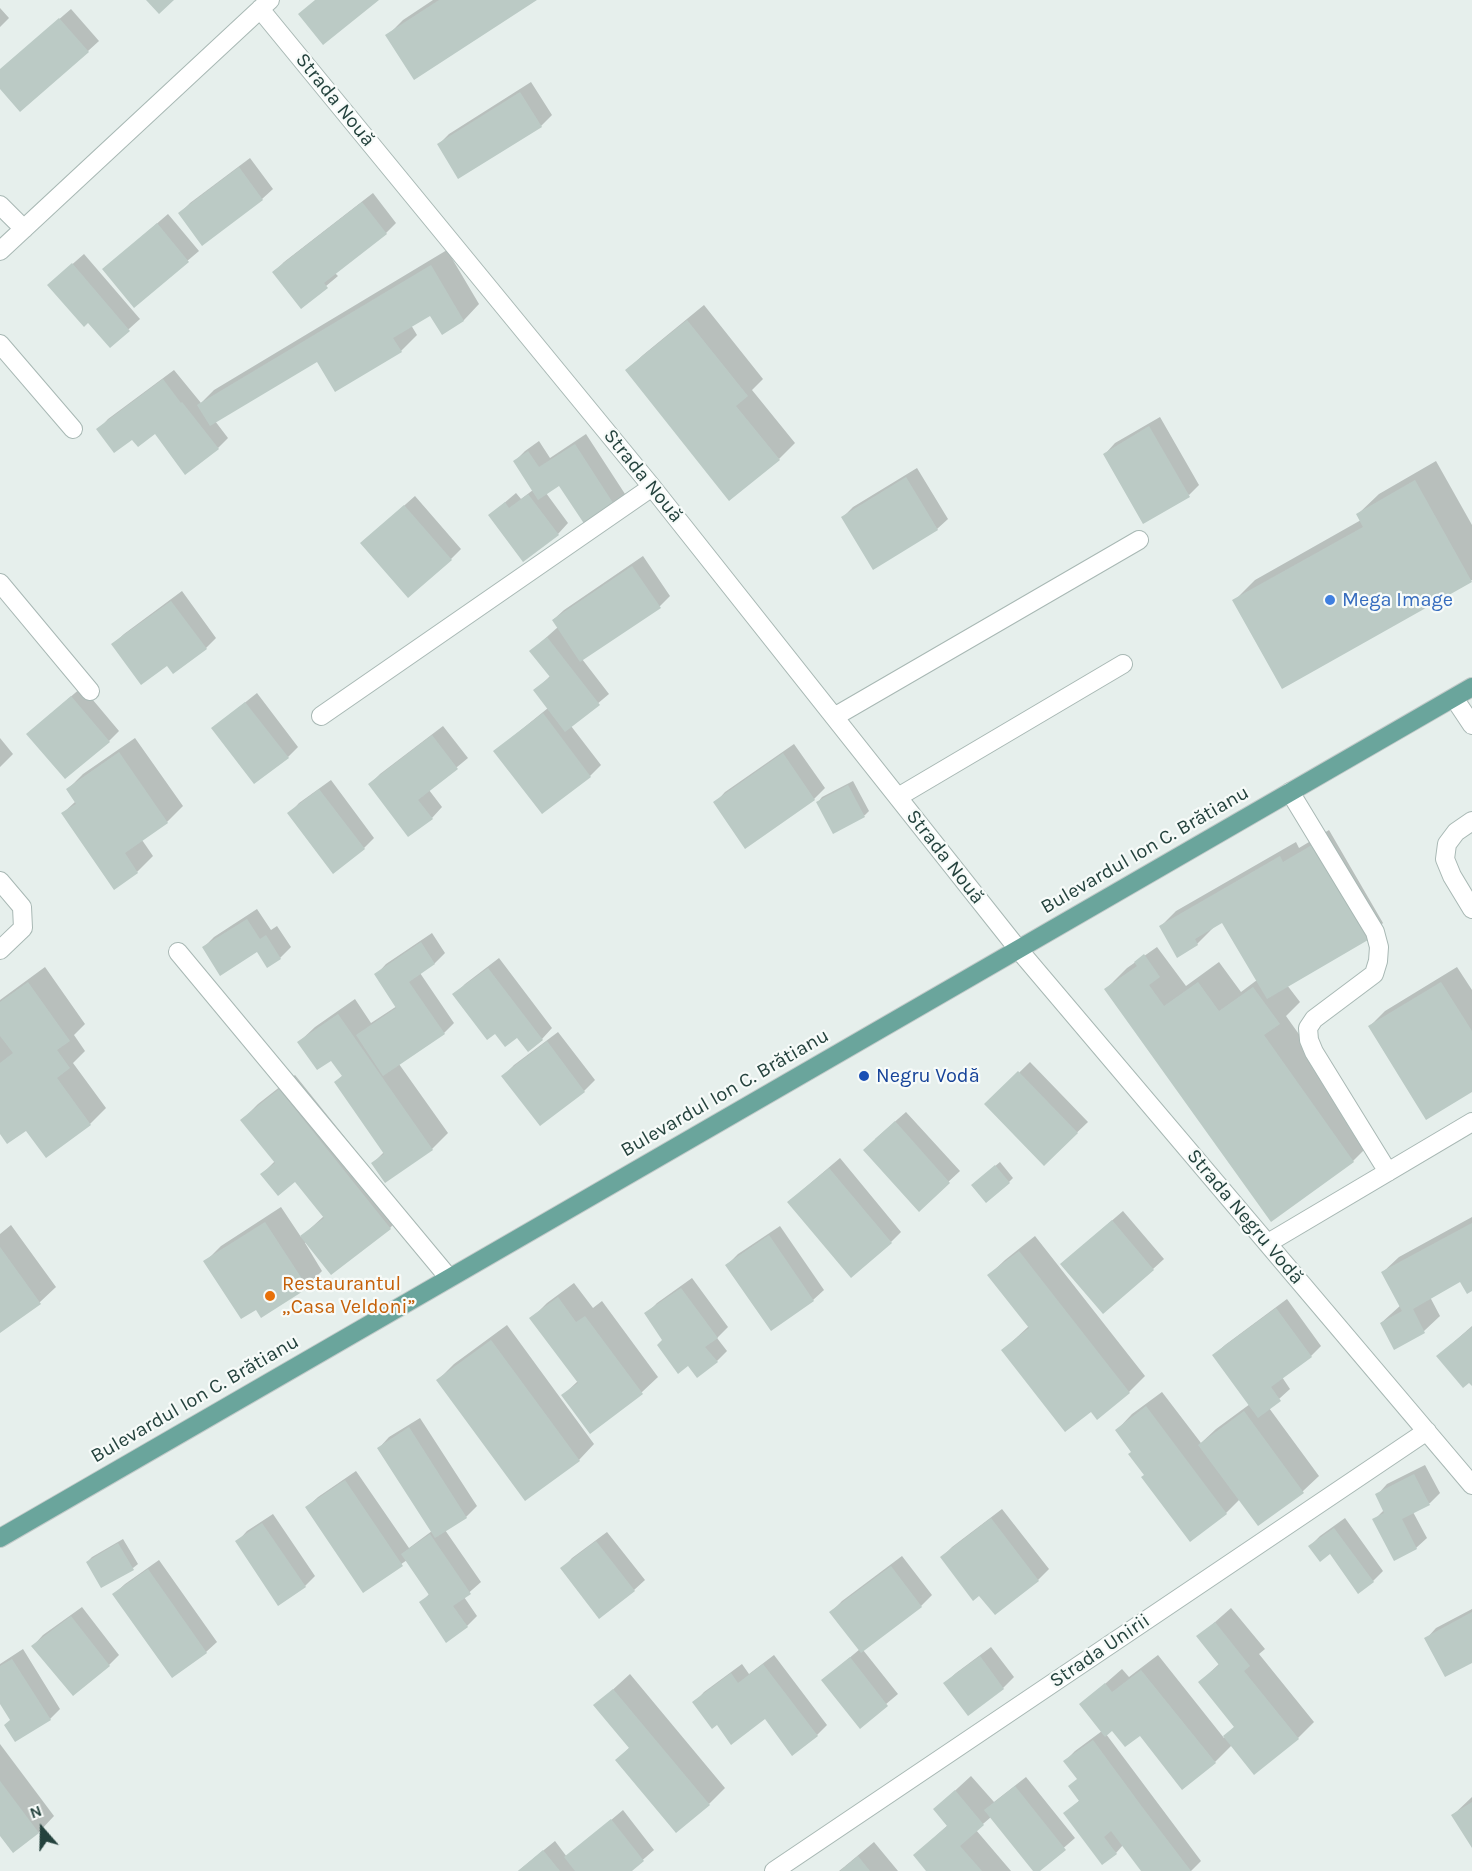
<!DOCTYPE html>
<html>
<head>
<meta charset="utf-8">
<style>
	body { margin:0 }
	#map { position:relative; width:1472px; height:1871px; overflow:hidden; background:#e6efec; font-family:Karla,sans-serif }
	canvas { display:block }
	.north { position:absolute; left:12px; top:1799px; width:60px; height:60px; -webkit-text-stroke:4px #f7fbf9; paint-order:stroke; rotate:340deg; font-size:16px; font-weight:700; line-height:24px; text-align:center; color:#24423d }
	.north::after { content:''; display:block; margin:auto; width:21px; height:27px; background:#24423d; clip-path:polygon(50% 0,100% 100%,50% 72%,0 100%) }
</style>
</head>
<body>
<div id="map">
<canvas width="1472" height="1871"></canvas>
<div class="north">N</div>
</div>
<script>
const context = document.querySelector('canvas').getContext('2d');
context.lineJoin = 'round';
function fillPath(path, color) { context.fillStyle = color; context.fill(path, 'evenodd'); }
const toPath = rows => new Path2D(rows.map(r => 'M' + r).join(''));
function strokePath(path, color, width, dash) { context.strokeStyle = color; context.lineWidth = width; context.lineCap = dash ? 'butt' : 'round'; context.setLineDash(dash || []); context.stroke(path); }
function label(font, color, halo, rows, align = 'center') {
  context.font = font + ' Karla,sans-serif'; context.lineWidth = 4.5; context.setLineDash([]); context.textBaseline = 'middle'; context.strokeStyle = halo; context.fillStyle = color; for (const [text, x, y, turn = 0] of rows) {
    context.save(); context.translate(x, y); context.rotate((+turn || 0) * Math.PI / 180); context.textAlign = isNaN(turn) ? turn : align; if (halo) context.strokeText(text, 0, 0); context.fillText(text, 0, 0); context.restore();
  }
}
fillPath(toPath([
	[433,0,534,0,387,36,403,20],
	[0,8,9,18,0,27],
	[71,9,99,41,88,51,0,86,0,70],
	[531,82,552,115,541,126,459,177,439,144,449,134],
	[250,158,273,189,262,199,180,213,190,203],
	[373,193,396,223,386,233,335,273,338,276,301,307,274,272,284,262],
	[168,214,199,251,134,306,104,269],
	[447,250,479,304,464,320,442,333,431,314,411,325,417,335,401,351,318,360,215,421,228,438,218,448,155,432,133,438,98,430,108,419,174,370,201,403,214,390],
	[84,254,140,319,110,346,88,321,60,275],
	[704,305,763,379,752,390,795,443,779,459,627,370,643,355],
	[1160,417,1199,485,1189,495,1105,454,1115,443],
	[586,434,625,494,614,505,560,484,546,493,568,523,558,534,490,515,516,493,521,499,533,490,515,461,525,451,539,441,550,458],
	[1436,461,1472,525,1472,580,1283,687,1234,601,1255,580,1361,520,1358,514,1379,494],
	[917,468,948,519,937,529,843,517,853,507],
	[415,496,461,549,451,559,362,543],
	[643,556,670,596,660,606,582,659,609,694,571,726,601,765,590,776,543,812,495,751,548,708,535,691,550,676,531,651,558,627,553,620,564,610],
	[182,591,216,638,206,648,113,644,124,634],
	[82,687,119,731,109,741,39,724],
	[257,693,298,747,288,757,213,728],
	[443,726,468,758,429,790,442,807,432,818,370,784,380,774],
	[0,738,13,754,0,767],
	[135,738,183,806,167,822,142,840,153,856,137,872,63,813,76,801,68,789,83,774],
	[794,744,825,788,814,799,746,847,715,803,725,792],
	[331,780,374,838,364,848,289,814,299,803],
	[853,781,869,811,865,815,834,832,818,802,822,797],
	[1329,830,1383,923,1367,939,1287,985,1300,1002,1286,1016,1374,1140,1353,1161,1271,1220,1106,989,1127,968,1157,947,1186,986,1219,962,1241,992,1257,980,1223,921,1212,927,1213,928,1197,944,1161,926,1176,911,1296,842,1299,848],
	[257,909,271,930,277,926,291,947,280,958,268,966,257,950,204,947,214,937],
	[432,933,445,953,435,963,420,973,454,1023,444,1033,399,1064,448,1133,432,1149,373,1163,384,1152,336,1082,343,1075,332,1059,299,1042,315,1027,355,999,371,1023,397,1006,376,975,386,964],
	[499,958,552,1028,542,1039,495,1032,454,995,465,984],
	[45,967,85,1024,74,1035,85,1051,73,1063,106,1108,90,1124,0,1132,0,1000],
	[1457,967,1472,990,1472,1090,1369,1027,1385,1011],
	[558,1032,595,1080,584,1091,540,1124,503,1076,514,1065],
	[1030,1062,1088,1122,1044,1164,986,1105],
	[295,1075,405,1212,390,1228,306,1242,305,1243,322,1271,307,1286,256,1308,205,1262,221,1246,281,1207,301,1237,324,1216,295,1180,262,1174,275,1161,242,1120,258,1104],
	[906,1112,960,1171,919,1209,875,1139],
	[840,1158,901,1232,891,1242,800,1192],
	[1000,1162,1013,1178,1009,1182,977,1181],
	[1123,1211,1164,1259,1153,1269,1073,1254],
	[1472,1217,1472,1289,1461,1280,1430,1297,1440,1316,1424,1331,1394,1348,1381,1323,1401,1305,1383,1272,1399,1257],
	[11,1225,56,1287,40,1302,0,1332,0,1234],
	[780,1226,824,1290,813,1300,727,1265,738,1254],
	[1035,1236,1145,1376,1129,1392,1091,1410,1003,1350,1029,1326,989,1275,1005,1260],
	[692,1278,728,1327,717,1338,727,1351,717,1361,664,1340,646,1314,657,1303],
	[574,1283,593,1308,602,1301,658,1377,642,1392,590,1431,563,1395,578,1381,531,1319,547,1303],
	[1287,1299,1321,1346,1311,1356,1282,1377,1290,1389,1269,1408,1319,1476,1303,1491,1259,1524,1240,1499,1226,1513,1190,1539,1117,1430,1132,1414,1162,1392,1201,1443,1216,1429,1250,1404,1214,1355,1225,1345],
	[507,1325,594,1444,579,1460,438,1380,454,1364],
	[1472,1326,1472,1383,1438,1356],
	[420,1418,477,1506,466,1517,445,1530,481,1582,464,1597,477,1616,467,1626,421,1603,430,1593,407,1560,364,1590,307,1507,318,1497,356,1471,409,1548,432,1531,379,1448,389,1437],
	[1425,1465,1440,1493,1430,1503,1413,1512,1427,1538,1416,1548,1374,1520,1384,1510,1377,1495,1387,1484],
	[1002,1509,1049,1569,1038,1580,995,1613,980,1594,942,1557,952,1547],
	[273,1514,315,1576,305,1586,237,1542,247,1531],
	[1345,1518,1383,1571,1373,1581,1330,1552,1310,1546,1320,1536],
	[607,1532,645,1580,634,1590,562,1569,572,1558],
	[123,1539,138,1564,133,1568,87,1562,92,1557],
	[902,1556,932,1595,921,1606,863,1650,898,1694,860,1726,823,1680,860,1649,831,1612,842,1601],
	[159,1560,217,1642,206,1652,172,1676,114,1594,125,1584],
	[82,1607,119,1655,109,1665,33,1646,43,1635],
	[1231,1608,1265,1649,1259,1654,1314,1722,1298,1738,1255,1773,1232,1745,1215,1762,1140,1734,1112,1729,1106,1734,1201,1861,1191,1871,1143,1871,1123,1845,1116,1853,1065,1813,1080,1800,1078,1778,1065,1761,1075,1751,1102,1731,1082,1704,1122,1669,1129,1677,1158,1655,1224,1738,1235,1726,1200,1682,1220,1663,1198,1637],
	[1472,1609,1472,1661,1426,1639,1436,1628],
	[991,1647,1014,1677,1003,1688,968,1714,945,1683,956,1673],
	[23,1649,60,1709,50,1719,11,1719,0,1701,0,1664],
	[774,1655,827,1725,817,1735,765,1717,717,1723,694,1703,704,1692,742,1664,749,1674],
	[630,1674,725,1788,709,1804,617,1760,630,1747,596,1705],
	[0,1744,54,1816,39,1832,13,1851,0,1834],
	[971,1776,994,1802,1026,1777,1075,1838,1037,1871,1034,1871,991,1817,976,1830,1011,1871,928,1871,915,1855,948,1825,935,1809],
	[1472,1797,1472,1846,1453,1815],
	[623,1810,654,1850,630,1871,518,1871,555,1841,567,1857],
	[874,1842,898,1871,839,1871,844,1867]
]), '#0003');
fillPath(toPath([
	[146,0,174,0,159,14],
	[315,0,379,0,323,45,298,14],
	[439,0,537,0,414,80,385,35],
	[59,18,89,52,20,112,0,89,0,69],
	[520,92,542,127,458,179,437,144],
	[239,167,263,200,202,246,178,213],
	[362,202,387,234,324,283,328,288,301,309,272,272],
	[157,223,189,262,134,308,102,269],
	[72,263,130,331,110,348,88,323,84,327,47,285],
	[431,265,464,321,442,335,430,316,393,338,402,352,335,392,317,362,210,426,197,405],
	[687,320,748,396,736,406,780,460,729,501,625,370],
	[163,379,181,403,182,402,219,449,185,475,155,434,138,447,132,440,114,453,96,429],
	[1149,426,1190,497,1143,524,1103,454],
	[575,444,615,506,585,525,559,486,538,500,513,461,528,451,539,467],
	[906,477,938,530,873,570,841,517],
	[1415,480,1472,582,1282,689,1232,600,1363,527,1356,514],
	[528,494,559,535,523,562,488,515,505,502,509,508],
	[404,505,452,560,408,598,360,543],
	[632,566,661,608,580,662,552,620],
	[171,601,207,649,173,674,167,666,141,685,111,644],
	[547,637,600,705,565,732,533,690,550,677,529,651],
	[71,696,110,742,65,779,26,734],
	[245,702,289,758,254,784,211,728],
	[543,713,591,777,542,814,493,751],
	[432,735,458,769,418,800,433,819,408,837,368,784],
	[119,752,168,823,125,853,138,873,114,890,61,813,76,804,66,789],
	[783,753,815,800,745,849,713,802],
	[848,785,865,817,833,834,816,802],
	[319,789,365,849,333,874,287,813],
	[1312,845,1368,940,1267,999,1222,923,1195,939,1198,945,1177,958,1159,926,1280,856,1283,862],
	[247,919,260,939,266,935,281,959,267,968,257,952,220,976,202,947],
	[421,942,435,964,409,982,445,1034,383,1076,356,1035,396,1008,374,974],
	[1144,954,1160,977,1149,985,1164,1006,1198,982,1219,1011,1253,987,1280,1024,1264,1035,1354,1162,1271,1222,1104,989,1137,966,1134,962],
	[488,968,543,1040,528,1052,517,1038,505,1047,495,1034,487,1040,452,994],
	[28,982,70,1041,57,1050,70,1068,57,1078,91,1125,46,1158,26,1131,7,1144,0,1134,0,1063,13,1053,0,1036,0,1002],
	[1441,982,1472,1031,1472,1092,1426,1120,1368,1026],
	[338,1014,433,1150,385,1183,371,1163,384,1154,334,1082,342,1076,331,1061,317,1070,297,1042],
	[547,1041,585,1092,540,1126,501,1076],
	[1018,1071,1078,1133,1044,1166,984,1104],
	[279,1089,391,1229,331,1275,300,1236,324,1218,295,1182,278,1196,260,1174,275,1163,240,1120],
	[895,1121,950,1183,919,1212,863,1150],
	[995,1165,1010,1183,986,1203,971,1185],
	[829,1168,892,1243,851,1278,787,1202],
	[1112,1220,1154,1270,1103,1314,1060,1264],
	[265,1222,308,1288,261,1318,256,1310,241,1319,203,1261],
	[1472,1223,1472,1291,1467,1294,1460,1282,1413,1309,1425,1333,1394,1350,1380,1323,1402,1311,1381,1272],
	[769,1235,814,1301,771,1331,725,1265],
	[0,1247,41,1304,0,1333],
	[1019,1251,1130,1393,1097,1420,1091,1412,1065,1432,1001,1350,1029,1328,987,1275],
	[681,1288,718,1338,705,1347,718,1362,697,1378,688,1366,678,1374,657,1345,662,1340,644,1313],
	[558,1297,576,1322,585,1316,643,1394,590,1434,561,1395,578,1383,529,1318],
	[1276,1308,1312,1357,1271,1387,1281,1401,1258,1418,1212,1355],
	[1472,1327,1472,1386,1469,1383,1463,1388,1436,1356],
	[491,1340,580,1461,525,1501,436,1380],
	[1146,1406,1227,1514,1190,1542,1141,1477,1144,1475,1128,1454,1131,1452,1115,1430],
	[1244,1411,1304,1493,1258,1526,1198,1445],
	[409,1427,467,1518,435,1538,377,1448],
	[1414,1474,1430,1505,1402,1519,1417,1549,1394,1561,1372,1519,1384,1513,1375,1494],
	[345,1480,403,1566,363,1593,305,1507],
	[991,1518,1039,1581,995,1615,979,1596,973,1601,940,1557],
	[262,1523,306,1587,278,1606,235,1541],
	[1334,1528,1374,1582,1358,1594,1330,1554,1320,1562,1308,1546],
	[430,1534,471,1594,453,1606,468,1627,446,1643,419,1602,429,1595,401,1554],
	[596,1541,635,1591,599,1619,560,1568],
	[118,1543,134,1570,101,1588,86,1562],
	[891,1566,922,1607,861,1653,829,1612],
	[148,1569,207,1653,172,1678,112,1594],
	[1472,1612,1472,1663,1445,1677,1424,1638],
	[71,1616,110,1666,73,1696,31,1646],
	[1215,1622,1250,1666,1244,1671,1299,1739,1254,1775,1223,1736,1234,1727,1198,1682,1219,1665,1196,1636],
	[980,1656,1004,1689,968,1716,943,1683],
	[850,1657,888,1706,860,1729,821,1680],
	[12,1659,51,1720,15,1742,4,1725,10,1720,0,1704,0,1666],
	[763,1664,818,1736,792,1756,765,1719,731,1745,717,1725,712,1729,692,1702,731,1673,738,1683],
	[1141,1670,1216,1763,1182,1790,1140,1736,1125,1747,1112,1731,1105,1737,1079,1704,1105,1683,1112,1692],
	[613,1689,710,1805,676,1833,615,1760,629,1748,593,1705],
	[1093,1740,1143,1808,1191,1871,1141,1871,1111,1831,1104,1837,1117,1854,1102,1865,1063,1813,1079,1801,1068,1786,1077,1779,1063,1761],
	[0,1781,39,1833,13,1853,0,1836],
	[1015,1786,1066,1850,1040,1871,1033,1871,984,1810],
	[955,1790,984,1825,960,1846,982,1871,926,1871,913,1855,947,1826,933,1809],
	[1472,1802,1472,1848,1451,1815],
	[611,1819,644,1861,632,1871,575,1871,564,1857],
	[543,1850,560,1871,518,1871],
	[858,1856,870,1871,840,1871]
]), '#bbcac5');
const service = toPath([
	[1454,698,1472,725],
	[1290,792,1375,932,1379,947,1378,961,1374,974,1314,1019,1308,1028,1309,1040,1314,1052,1388,1172],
	[898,797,1123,664],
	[1472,821,1456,832,1447,844,1445,859,1452,876,1472,909],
	[1268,1243,1472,1122]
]);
const minor = toPath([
	[260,9,652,487,1018,949,1472,1485],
	[0,205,24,229],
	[0,251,270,0],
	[0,344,73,429],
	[0,583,90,691],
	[321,716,652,487],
	[834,717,1139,540],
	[0,881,22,907,23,928,0,950],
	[178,952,449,1278],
	[774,1871,1427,1431]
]);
const primary = toPath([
	[0,1538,1472,687]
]);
strokePath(service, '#a8b8b4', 20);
strokePath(minor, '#a8b8b4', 20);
strokePath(primary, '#c2cac9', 20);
strokePath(service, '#fff', 18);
strokePath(minor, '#fff', 18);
strokePath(primary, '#6aa59c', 18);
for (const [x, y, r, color] of [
	[1330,600,6,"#3f7fe0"],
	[864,1076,6,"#1a4fb4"],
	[270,1296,6,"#e8710a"]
]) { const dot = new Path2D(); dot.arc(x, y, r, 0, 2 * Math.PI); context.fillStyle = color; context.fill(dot); strokePath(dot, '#f7fbf9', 2); }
label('20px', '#24423d', '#f7fbf9', [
	["Strada Nouă",335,100,51],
	["Strada Nouă",643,476,51],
	["Bulevardul Ion C. Brătianu",1145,850,-30],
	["Strada Nouă",945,857,52],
	["Bulevardul Ion C. Brătianu",725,1093,-30],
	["Strada Negru Vodă",1245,1217,50],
	["Bulevardul Ion C. Brătianu",195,1399,-30],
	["Strada Unirii",1100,1651,-34]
]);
label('20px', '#366cbe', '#f7fbf9', [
	["Mega Image",1342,600]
], 'left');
label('20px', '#164399', '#f7fbf9', [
	["Negru Vodă",876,1076]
], 'left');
label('20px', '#c56008', '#f7fbf9', [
	["Restaurantul",282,1284],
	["„Casa Veldoni”",282,1307]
], 'left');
</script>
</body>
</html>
